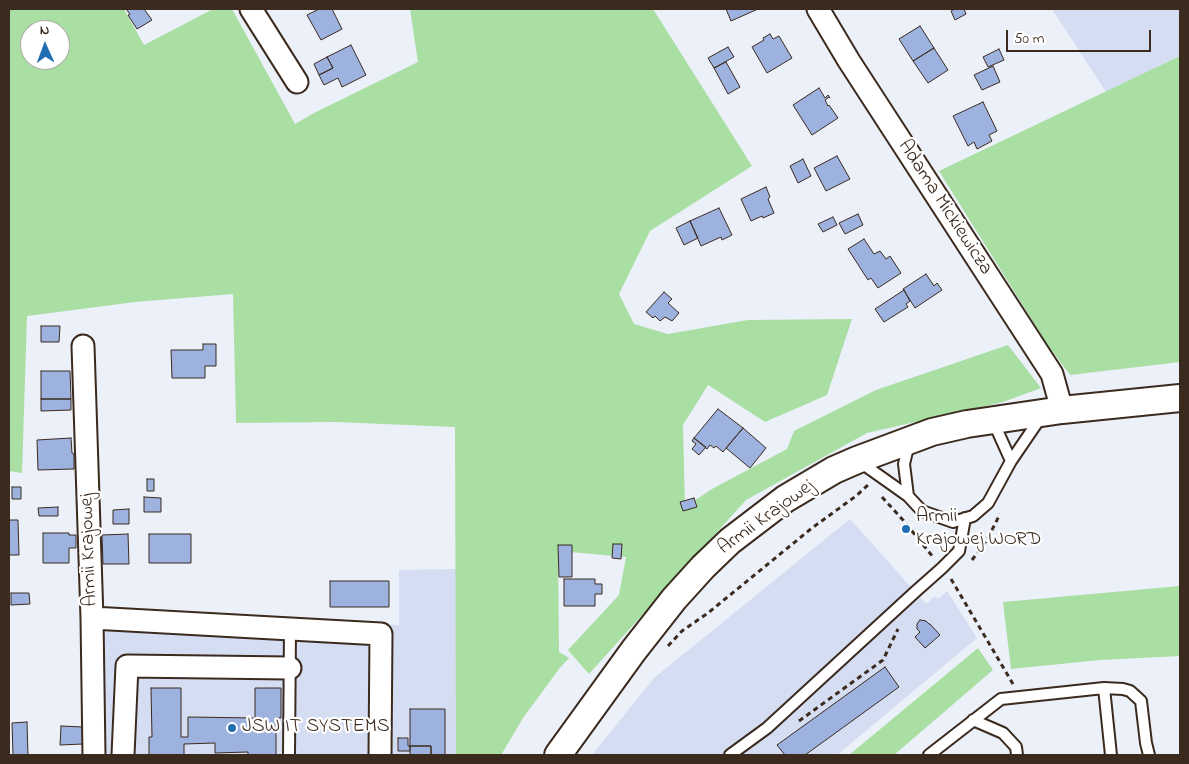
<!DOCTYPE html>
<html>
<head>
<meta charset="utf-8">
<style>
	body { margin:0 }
	#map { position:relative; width:1189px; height:764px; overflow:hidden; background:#ecf0f9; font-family:"Indie Flower",sans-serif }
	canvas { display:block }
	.frame { position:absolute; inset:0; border:10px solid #3b2a1e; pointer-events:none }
	.north { position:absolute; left:20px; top:20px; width:50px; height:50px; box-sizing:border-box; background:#fff; border:1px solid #b1aaa5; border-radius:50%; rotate:358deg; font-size:14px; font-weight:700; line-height:20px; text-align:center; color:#3b2a1e }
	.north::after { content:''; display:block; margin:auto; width:18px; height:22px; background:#1f6fb2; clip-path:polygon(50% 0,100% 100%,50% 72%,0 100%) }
	.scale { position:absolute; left:1006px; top:30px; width:145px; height:22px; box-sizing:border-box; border:2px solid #3b2a1e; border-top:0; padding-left:6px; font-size:15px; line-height:18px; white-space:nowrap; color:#3b2a1e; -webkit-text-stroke:4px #fff; paint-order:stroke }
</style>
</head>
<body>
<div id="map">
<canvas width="1189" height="764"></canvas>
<div class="frame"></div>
<div class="north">N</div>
<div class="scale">50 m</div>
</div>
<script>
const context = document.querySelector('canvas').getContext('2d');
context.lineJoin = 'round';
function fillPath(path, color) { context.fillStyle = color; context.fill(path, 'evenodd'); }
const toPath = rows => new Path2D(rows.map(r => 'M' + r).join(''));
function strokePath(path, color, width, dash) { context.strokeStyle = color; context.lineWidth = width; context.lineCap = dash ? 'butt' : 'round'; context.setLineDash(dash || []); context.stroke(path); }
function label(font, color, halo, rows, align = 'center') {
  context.font = font + ' "Indie Flower",sans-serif'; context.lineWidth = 4.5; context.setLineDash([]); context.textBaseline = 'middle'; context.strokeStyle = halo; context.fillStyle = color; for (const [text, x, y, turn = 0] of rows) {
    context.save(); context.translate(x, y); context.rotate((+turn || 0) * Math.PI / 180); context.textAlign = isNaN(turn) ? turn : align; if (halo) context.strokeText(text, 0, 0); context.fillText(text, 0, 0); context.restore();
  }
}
fillPath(toPath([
	[1052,9,1180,9,1180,56,1106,92],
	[850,519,926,604,935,596,938,599,947,591,977,638,837,755,592,755,654,678],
	[456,569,456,755,94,755,94,616,137,612,399,625,399,570]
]), '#d5ddf2');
fillPath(toPath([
	[9,9,124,9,144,45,213,9,232,9,295,124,316,112,418,62,410,9,653,9,752,166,650,231,619,294,634,324,668,334,748,320,852,319,827,395,765,422,708,385,683,425,685,507,712,489,787,449,794,431,876,390,1008,345,1041,388,1003,402,867,433,746,500,589,674,568,650,619,595,626,557,570,552,558,552,559,652,569,658,559,669,523,718,501,755,456,755,455,427,335,422,236,423,233,294,135,302,27,316,22,473,9,471],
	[30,30,60,30,60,60,30,60],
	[1180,56,1180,362,1070,375,1047,344,939,171],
	[1180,586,1180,656,1100,660,1011,669,1003,602],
	[978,648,993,670,894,755,849,755]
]), '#a9dfa3');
const building = toPath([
	[126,9,144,9,152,20,137,29,128,15,130,14,126,9],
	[319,9,332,9,342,29,321,40,307,15,319,9],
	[726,9,758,9,731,21,726,9],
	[955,9,964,9,966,14,955,20,951,11,955,9],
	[920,26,934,48,913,61,899,39,920,26],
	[770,34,773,39,779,36,792,58,767,73,752,47,764,40,763,38,770,34],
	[351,45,366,75,342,87,338,78,324,85,319,75,333,68,327,57,351,45],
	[728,47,734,57,714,68,708,58,728,47],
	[934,48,948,70,928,83,913,61,934,48],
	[999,49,1004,60,988,67,983,57,999,49],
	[327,57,333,68,319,75,314,64,327,57],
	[726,62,740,87,728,94,714,68,726,62],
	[993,66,1000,82,982,90,974,75,993,66],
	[819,88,825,98,828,95,830,98,829,97,825,100,828,106,829,105,838,118,812,135,793,105,819,88],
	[983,102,997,131,989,135,992,141,977,149,974,142,968,146,953,116,983,102],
	[837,156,850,179,826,191,814,168,837,156],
	[803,159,811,176,798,183,790,166,803,159],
	[766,187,770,197,768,199,774,213,763,218,762,216,751,221,741,199,766,187],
	[719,208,732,235,722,240,721,237,701,246,690,221,719,208],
	[858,214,863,225,845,234,839,223,858,214],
	[833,217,837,225,823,232,818,224,833,217],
	[690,221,698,238,684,245,676,228,690,221],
	[864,239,874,254,880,251,886,259,890,256,901,273,878,288,871,278,868,280,848,249,864,239],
	[926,274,934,286,937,283,942,290,915,308,903,289,926,274],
	[904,290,910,301,906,304,908,307,884,322,875,309,904,290],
	[664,292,672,299,668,303,679,313,672,321,665,317,660,321,655,316,653,318,646,312,664,292],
	[41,326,60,326,59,342,41,342,41,326],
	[203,344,216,344,216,366,205,366,205,378,172,378,171,350,203,350,203,344],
	[41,371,70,371,71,399,41,399,41,371],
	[41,399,71,399,71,410,41,411,41,399],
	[718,409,743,428,723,452,716,446,714,448,710,445,707,449,694,438,718,409],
	[743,428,766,448,750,468,726,448,743,428],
	[71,438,72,453,74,454,74,469,38,470,37,440,71,438],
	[694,438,706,447,699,455,692,449,696,444,692,441,694,438],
	[147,479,154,479,154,491,147,491,147,479],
	[12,487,21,487,21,499,12,499,12,487],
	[144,497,161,498,161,512,144,512,144,497],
	[694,498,697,507,683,511,680,502,694,498],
	[58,507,58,516,39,516,38,508,58,507],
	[129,509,129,524,113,524,113,510,129,509],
	[9,520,18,520,19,555,9,555,9,520],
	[43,533,69,533,69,535,76,535,76,548,69,548,69,563,43,563,43,533],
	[128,534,129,564,103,564,102,535,128,534],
	[149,534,191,534,191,563,149,563,149,534],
	[613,544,622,544,621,559,612,558,613,544],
	[558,545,572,545,572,577,559,577,558,545],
	[564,579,595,579,595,584,602,584,602,594,595,594,595,606,564,606,564,579],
	[330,581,389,581,389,607,330,607,330,581],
	[11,593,29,593,30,604,11,605,11,593],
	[920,620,926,621,929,624,930,624,940,635,925,648,915,637,920,632,917,629,917,624,920,620],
	[885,667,899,687,805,755,785,755,777,745,885,667],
	[151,688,181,688,181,737,188,737,188,717,255,718,255,688,281,688,281,718,276,718,276,755,248,755,248,752,215,753,215,743,184,744,184,755,149,755,149,737,152,737,151,688],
	[410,709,445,709,445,755,431,755,431,746,410,746,410,709],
	[27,722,28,755,13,755,12,723,27,722],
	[61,726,83,727,83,744,60,745,61,726],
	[398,738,408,738,408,746,410,746,410,751,398,751,398,738],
	[410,746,431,746,431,755,410,755,410,746]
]);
fillPath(building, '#9eb2e0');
strokePath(building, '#3b2a1e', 1);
const service = toPath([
	[993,421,1011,461],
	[860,462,908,496,922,511,953,522,973,516,988,503,1011,461,1041,417],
	[908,496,904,464,909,443],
	[1104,688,1123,689,1130,691,1141,701,1146,743,1149,755],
	[973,720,1003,733,1016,747,1017,755],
	[289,755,290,629],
	[730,755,767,728,915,592,942,568,959,551,965,518],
	[929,755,1001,699,1104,688,1111,755]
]);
const minor = toPath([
	[251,9,297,82],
	[818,9,849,61,1052,374,1062,410],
	[83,346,92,618,94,755],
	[92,618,381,634,380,755],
	[123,755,127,666,290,668]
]);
const tertiary = toPath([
	[558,755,634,650,674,599,703,567,730,541,785,499,834,470,857,460,932,432,967,424,1062,410,1180,398]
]);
strokePath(service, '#3b2a1e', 14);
strokePath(minor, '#3b2a1e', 25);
strokePath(tertiary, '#3b2a1e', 30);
strokePath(toPath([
	[882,497,903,520,933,557],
	[972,560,987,540,1000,514],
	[951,579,1013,684],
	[668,646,682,631,708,613,812,528,856,496,869,484],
	[799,721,883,660,898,629]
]), '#3b2a1e', 3, [5, 4]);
strokePath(service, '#fff', 10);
strokePath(minor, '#fff', 21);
strokePath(tertiary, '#fff', 26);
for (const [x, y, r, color] of [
	[906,529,5,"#1f6fb2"],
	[232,728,5,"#1f6fb2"]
]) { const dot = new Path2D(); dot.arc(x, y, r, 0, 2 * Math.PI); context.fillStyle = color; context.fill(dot); strokePath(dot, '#fff', 2); }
label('20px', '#3b2a1e', '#fff', [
	["Adama Mickiewicza",944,208,57],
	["Armii Krajowej",767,518,-36],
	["Armii Krajowej",90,550,-92]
]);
label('20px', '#3b2a1e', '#fff', [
	["Armii",916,518],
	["Krajowej WORD",916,541],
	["JSW IT SYSTEMS",242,728]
], 'left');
</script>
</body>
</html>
